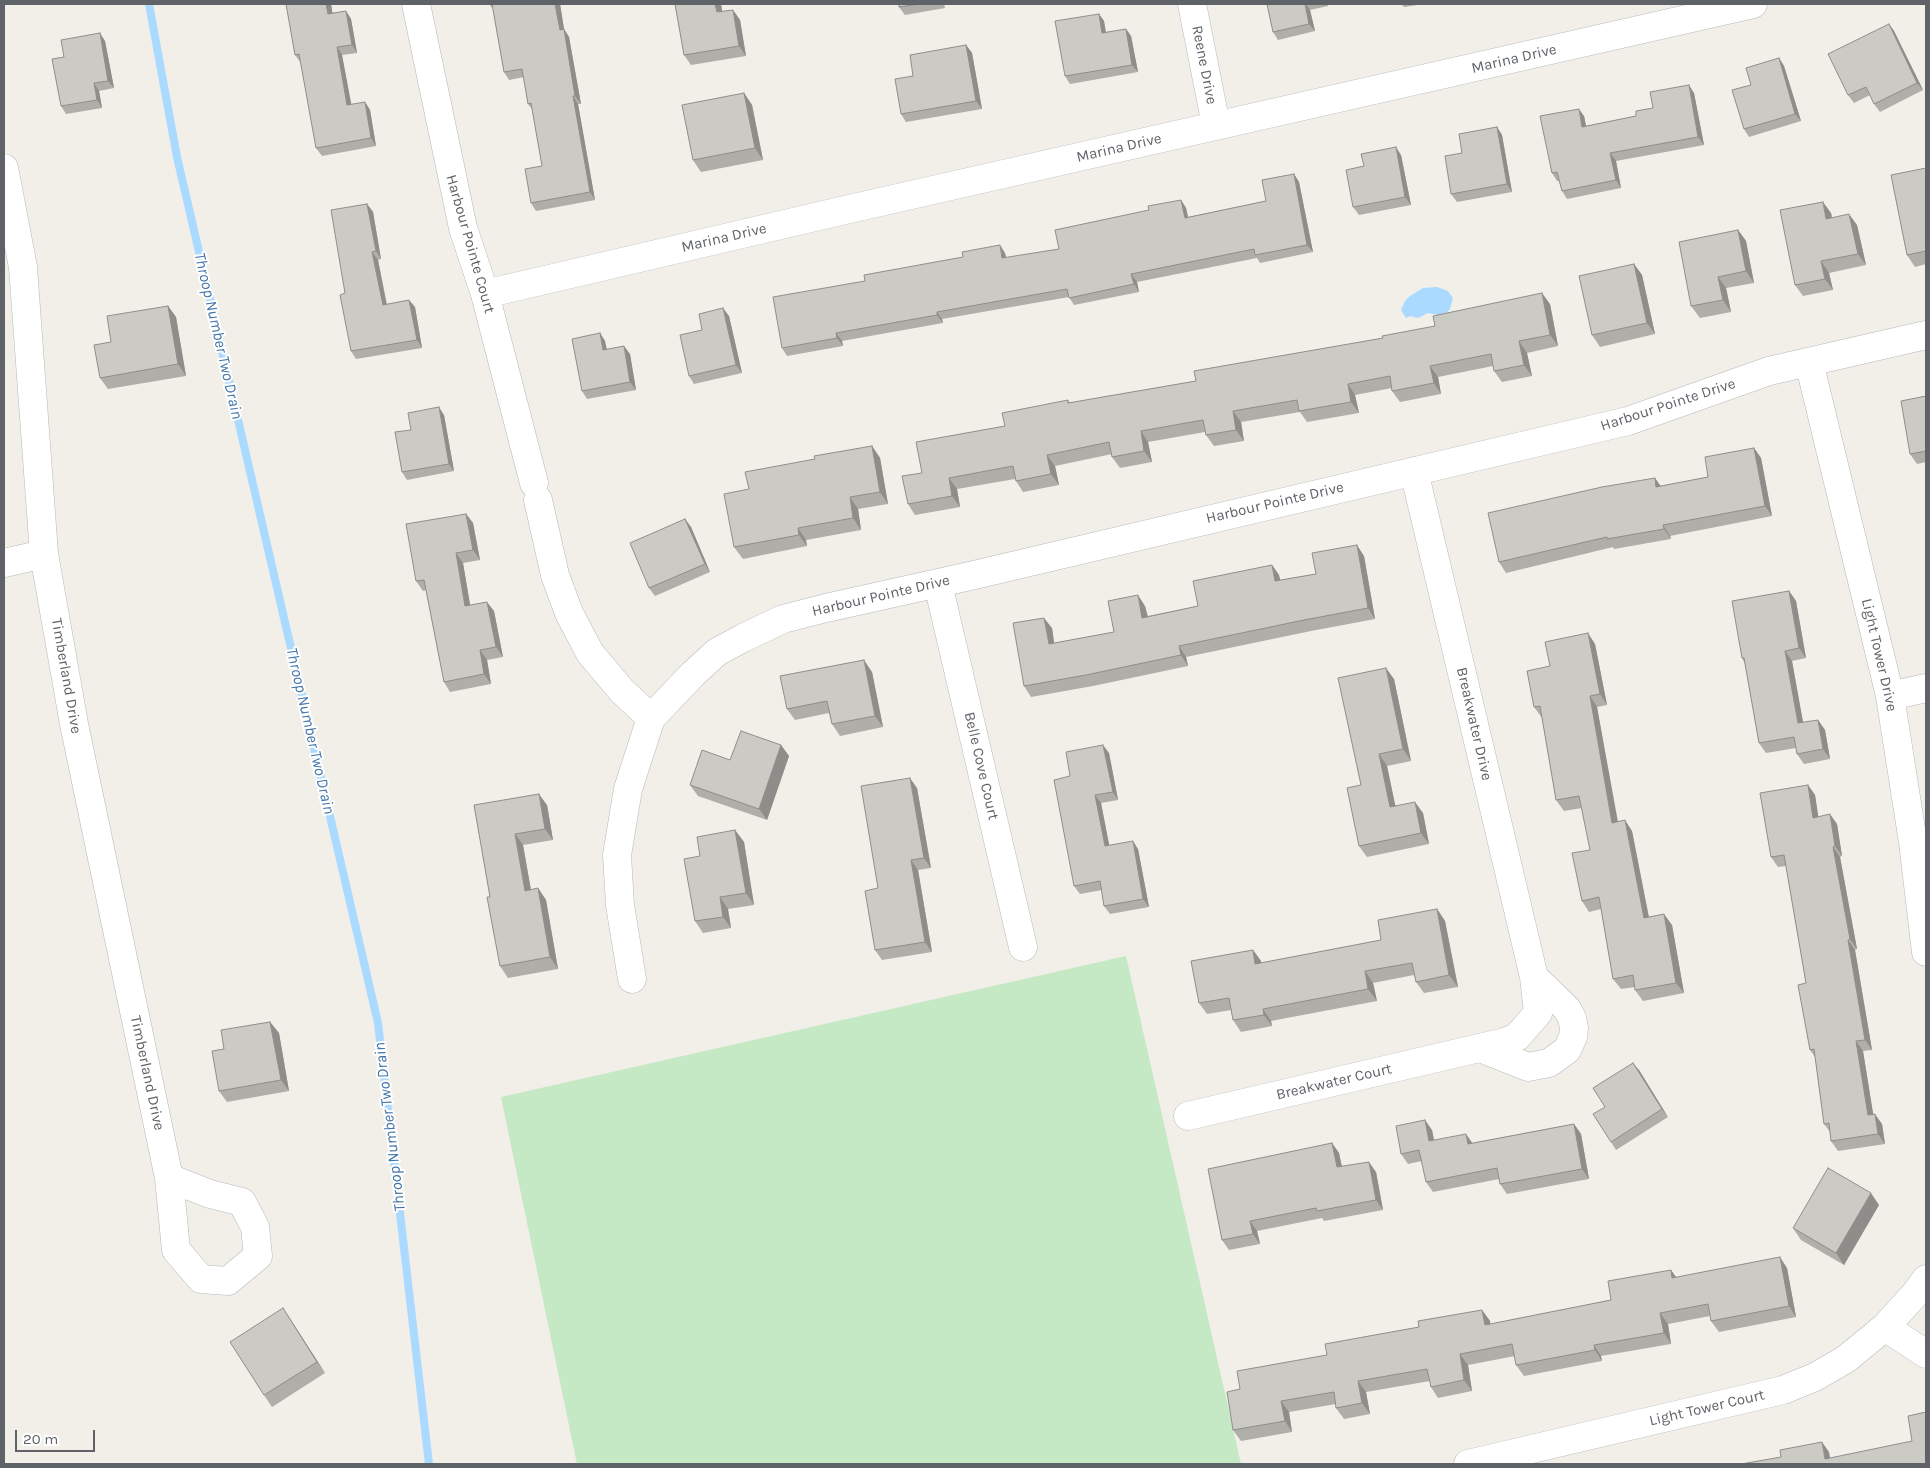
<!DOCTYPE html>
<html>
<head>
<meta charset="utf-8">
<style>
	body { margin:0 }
	#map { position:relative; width:1930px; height:1468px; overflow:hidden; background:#f1efe8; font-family:Karla,sans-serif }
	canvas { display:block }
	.frame { position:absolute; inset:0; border:5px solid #5f6368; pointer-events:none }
	.scale { position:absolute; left:15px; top:1430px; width:80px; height:22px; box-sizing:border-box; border:2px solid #5f6368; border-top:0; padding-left:6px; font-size:15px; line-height:18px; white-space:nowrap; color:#5f6368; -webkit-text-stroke:4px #fff; paint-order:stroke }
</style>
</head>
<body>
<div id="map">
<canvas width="1930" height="1468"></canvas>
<div class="frame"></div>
<div class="scale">20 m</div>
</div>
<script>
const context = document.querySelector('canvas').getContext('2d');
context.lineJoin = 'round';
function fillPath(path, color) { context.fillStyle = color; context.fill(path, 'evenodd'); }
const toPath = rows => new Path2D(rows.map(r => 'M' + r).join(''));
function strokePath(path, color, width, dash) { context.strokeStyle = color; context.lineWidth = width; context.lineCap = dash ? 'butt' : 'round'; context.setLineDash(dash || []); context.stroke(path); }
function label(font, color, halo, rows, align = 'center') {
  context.font = font + ' Karla,sans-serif'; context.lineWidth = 4; context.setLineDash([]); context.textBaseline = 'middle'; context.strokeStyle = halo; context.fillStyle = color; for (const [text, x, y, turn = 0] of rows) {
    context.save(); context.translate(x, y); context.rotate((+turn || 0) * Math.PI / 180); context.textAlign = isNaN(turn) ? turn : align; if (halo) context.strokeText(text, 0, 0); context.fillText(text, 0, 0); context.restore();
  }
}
fillPath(toPath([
	[1126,956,1241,1464,577,1464,501,1097]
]), '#c5e8c5');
fillPath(toPath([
	[1437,287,1448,291,1453,298,1450,309,1446,313,1439,315,1428,313,1418,318,1410,316,1406,318,1401,310,1405,301,1410,296,1423,288]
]), '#aadaff');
strokePath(toPath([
	[149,4,177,157,378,1023,429,1464]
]), '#aadaff', 8);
const street = toPath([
	[416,4,463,228,485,294,534,483],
	[1192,4,1216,125],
	[4,168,23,267,44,554,74,724,169,1178,176,1250,201,1279,228,1281,258,1256,255,1227,242,1202,210,1194,169,1178],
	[485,294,845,210,1753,4],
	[1809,362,1890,696,1913,842,1926,952],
	[538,500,555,575,569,613,590,653,622,691,651,718,628,789,617,855,620,905,632,979],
	[4,563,44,554],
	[938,584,1023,947],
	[1890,696,1926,688],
	[651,718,693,674,717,652,743,638,783,619,826,608,970,576,1628,421,1769,371,1926,335],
	[1480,1048,1528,1067,1549,1063,1567,1050,1573,1037,1574,1028,1572,1018,1567,1009,1534,977],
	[1188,1116,1505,1042,1517,1037,1538,1013,1534,977,1414,471],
	[1885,1327,1926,1354],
	[1468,1464,1783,1390,1815,1377,1846,1359,1885,1327,1916,1293,1926,1279]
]);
strokePath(street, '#b5b8bc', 29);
strokePath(street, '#fff', 28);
fillPath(toPath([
	[286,4,331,4,332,13,346,11,351,19,357,53,342,55,351,105,365,102,370,110,376,146,322,156,316,148,301,63,295,55],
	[489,4,560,4,564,29,569,37,581,104,578,104,595,200,536,211,531,203,542,166,532,109,528,104,524,77,509,80,504,72,493,9],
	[675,4,721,4,722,12,733,10,740,20,746,56,691,65,684,55],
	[899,4,944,4,945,8,905,15,899,7],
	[1267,4,1328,4,1328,6,1310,10,1315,31,1278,40,1273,32],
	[1401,4,1424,4,1404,7],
	[1099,14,1104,21,1106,32,1126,29,1131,36,1138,72,1070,84,1065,76],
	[1889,24,1894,31,1923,90,1880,112,1874,104,1870,95,1854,103,1848,95],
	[105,41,114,88,99,91,102,108,66,114,61,106,64,57],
	[966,45,972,53,982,109,906,122,901,114,913,76],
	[1779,58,1784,66,1801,121,1749,137,1744,129,1751,85],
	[744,93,752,105,763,160,701,172,693,160],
	[1694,93,1704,145,1616,161,1621,188,1567,199,1562,191,1559,181,1557,181,1552,173,1584,116,1586,126,1636,116,1653,108],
	[1497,127,1502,135,1512,192,1457,202,1451,194,1462,153],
	[1401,155,1411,205,1359,215,1353,207,1364,166],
	[1926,168,1926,264,1915,267,1907,255],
	[1294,174,1299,182,1313,252,1260,263,1257,258,1137,282,1139,292,1074,305,1069,297,942,319,943,323,842,341,843,346,787,356,782,348,865,281,1005,253,1006,258,1059,249,1149,210,1181,200,1186,208,1188,217,1266,201],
	[367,204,373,212,381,259,378,260,387,304,409,300,415,307,422,348,356,359,351,351,345,293],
	[1831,213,1832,217,1857,225,1866,265,1829,273,1833,290,1803,296,1795,285],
	[1738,230,1746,241,1754,283,1726,288,1731,312,1700,318,1691,306],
	[1634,264,1642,275,1655,334,1600,347,1592,335],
	[1550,304,1558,346,1527,353,1532,376,1502,382,1494,371,1493,366,1438,377,1441,394,1400,402,1392,391,1392,388,1355,395,1359,413,1307,422,1300,412,1241,422,1244,441,1214,446,1206,435,1205,432,1148,442,1152,462,1120,468,1112,457,1112,454,1055,466,1059,485,1023,492,1016,481,1015,479,957,489,960,507,915,515,908,504,922,473,1068,400,1070,403,1196,381,1383,338],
	[168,306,176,317,186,376,108,389,100,378,111,342],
	[729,316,742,373,694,384,689,376,702,330],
	[600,333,605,341,607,349,630,354,636,390,587,399,582,391],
	[1926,396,1926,462,1917,464,1910,454],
	[444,415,454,471,407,480,402,472,411,430],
	[872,446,880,458,888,504,858,509,861,530,806,540,807,546,743,559,734,547,749,489,815,459],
	[1754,448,1761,458,1772,516,1670,536,1671,539,1614,549,1613,547,1506,573,1499,562,1655,478,1660,486,1708,477],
	[466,514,473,523,480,560,463,563,470,605,494,611,503,657,487,660,491,684,450,692,444,682,426,590,423,591,416,581],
	[685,519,691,527,710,572,655,596,649,588],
	[1364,556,1375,619,1311,631,1186,657,1188,666,1093,686,1031,697,1024,686,1052,628,1054,643,1114,632,1145,606,1148,616,1198,606,1272,565,1279,575,1280,580,1316,574],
	[1789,591,1796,601,1806,658,1792,661,1803,723,1818,720,1825,730,1830,759,1804,764,1797,754,1796,748,1766,753,1759,743,1745,664,1742,658],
	[1595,644,1607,705,1597,707,1617,822,1632,831,1649,917,1672,925,1684,993,1643,1001,1635,990,1635,987,1621,989,1613,979,1601,909,1589,912,1582,901,1590,850,1582,808,1564,811,1556,800,1542,718,1534,707,1550,666],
	[872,672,883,727,840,736,832,724,829,713,795,720,787,709],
	[1394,679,1411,761,1387,766,1395,806,1423,813,1429,844,1367,857,1359,846,1361,785],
	[781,745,789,756,767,820,698,796,690,785,730,760],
	[1109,753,1118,800,1101,803,1109,846,1138,849,1149,907,1110,914,1104,906,1102,890,1080,894,1074,886,1070,776],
	[1808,785,1815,795,1818,817,1837,824,1842,856,1840,857,1857,949,1855,950,1872,1050,1863,1051,1873,1115,1882,1124,1885,1144,1838,1151,1831,1141,1830,1132,1824,1124,1815,1057,1810,1050,1806,983,1786,866,1778,867,1771,857],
	[917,788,931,868,918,870,932,952,882,960,875,950,878,888],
	[474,805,547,805,553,840,523,845,531,890,538,888,546,900,558,969,508,978,500,966,490,897],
	[735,830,744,842,754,905,728,909,731,928,703,933,695,921,700,856],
	[1437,909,1445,921,1458,987,1424,993,1416,982,1414,975,1373,983,1377,1001,1271,1021,1272,1026,1241,1032,1233,1020,1231,1010,1207,1014,1199,1003,1253,950,1261,961,1261,963,1381,940],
	[270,1022,279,1033,289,1091,227,1102,219,1091,224,1049],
	[1639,1070,1668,1117,1616,1150,1611,1142,1605,1107],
	[1574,1124,1581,1134,1589,1179,1507,1194,1500,1184,1499,1179,1433,1192,1426,1182,1422,1161,1408,1164,1401,1154,1432,1130,1434,1140,1472,1143],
	[1332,1143,1339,1153,1342,1167,1376,1172,1383,1210,1324,1221,1322,1218,1257,1231,1260,1244,1229,1250,1222,1240],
	[1879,1205,1844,1265,1801,1240,1793,1228],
	[1787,1268,1796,1317,1719,1332,1711,1321,1710,1316,1668,1324,1671,1344,1601,1356,1602,1361,1524,1376,1516,1365,1515,1356,1468,1365,1472,1391,1438,1398,1431,1387,1430,1381,1366,1392,1370,1414,1344,1419,1336,1408,1336,1404,1289,1412,1292,1432,1241,1441,1233,1430,1240,1389,1327,1355,1419,1327,1482,1310,1490,1321,1490,1324,1611,1300,1671,1270,1676,1278],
	[283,1308,325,1373,272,1407,264,1395]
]), '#afaea9');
fillPath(toPath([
	[326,4,331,4,334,22,328,14],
	[555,4,560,4,564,29,569,37,581,104,575,96,560,30],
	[715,4,721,4,724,22,717,12],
	[1305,4,1306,4,1310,10,1315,31,1309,24],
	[733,10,740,20,746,56,739,46],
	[346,11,351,19,357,53,352,45],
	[1099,14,1104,21,1107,41,1102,33],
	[1889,24,1894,31,1923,90,1917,83],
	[1126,29,1131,36,1138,72,1132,65],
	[100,33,105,41,114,88,108,81],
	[966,45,972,53,982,109,976,101],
	[337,47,342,55,353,113,347,105],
	[1779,58,1784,66,1801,121,1795,114],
	[94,83,99,91,102,108,97,100],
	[1689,85,1694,93,1704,145,1698,137],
	[744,93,752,105,763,160,755,148],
	[573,96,578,104,595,200,590,192],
	[365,102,370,110,376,146,371,138],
	[1579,109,1584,116,1588,135,1582,127],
	[1497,127,1502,135,1512,192,1507,184],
	[1396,147,1401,155,1411,205,1405,197],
	[1610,153,1616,161,1621,188,1616,180],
	[1294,174,1299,182,1313,252,1307,245],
	[1181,200,1186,208,1190,226,1185,218],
	[1823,202,1831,213,1834,230,1826,219],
	[367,204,373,212,381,259,376,251],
	[1849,214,1857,225,1866,265,1858,254],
	[1738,230,1746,241,1754,283,1746,271],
	[1000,245,1005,253,1008,266,1002,258],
	[372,252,378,260,388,313,383,305],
	[1821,261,1829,273,1833,290,1825,279],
	[1634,264,1642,275,1655,334,1647,323],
	[1131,274,1137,282,1139,292,1134,284],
	[1718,277,1726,288,1731,312,1723,300],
	[1542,293,1550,304,1558,346,1550,335],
	[409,300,415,307,422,348,417,340],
	[168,306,176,317,186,376,178,364],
	[723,308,729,316,742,373,736,365],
	[937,312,942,319,943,323,937,315],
	[600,333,605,341,608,358,603,350],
	[836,333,842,341,843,346,837,338],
	[1519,341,1527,353,1532,376,1524,365],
	[624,346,630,354,636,390,630,382],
	[1430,366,1438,377,1441,394,1434,383],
	[1348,384,1355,395,1359,413,1351,402],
	[439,407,444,415,454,471,449,464],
	[1233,411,1241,422,1244,441,1236,430],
	[1141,431,1148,442,1152,462,1144,451],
	[872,446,880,458,888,504,880,492],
	[1754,448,1761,458,1772,516,1765,506],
	[1047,455,1055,466,1059,485,1051,474],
	[949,478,957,489,960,507,952,496],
	[1655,478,1662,488,1656,487],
	[850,497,858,509,861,530,853,518],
	[466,514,473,523,480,560,473,550],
	[685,519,691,527,710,572,705,564],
	[1663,525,1670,536,1671,539,1664,529],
	[798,528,806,540,807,546,799,535],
	[1357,545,1364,556,1375,619,1368,608],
	[456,553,463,563,472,616,465,606],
	[1272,565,1279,575,1283,592,1275,581],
	[1789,591,1796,601,1806,658,1799,648],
	[1138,595,1145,606,1150,628,1142,618],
	[487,602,494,611,503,657,496,647],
	[1044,618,1052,628,1056,655,1049,644],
	[1588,633,1595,644,1607,705,1600,694],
	[1179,646,1186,657,1188,666,1181,655],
	[480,650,487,660,491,684,484,674],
	[1785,651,1792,661,1805,733,1798,723],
	[864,660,872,672,883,727,875,716],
	[1386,668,1394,679,1411,761,1403,749],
	[1590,696,1597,707,1620,833,1612,823],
	[1818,720,1825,730,1830,759,1823,749],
	[781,745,789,756,767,820,759,809],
	[1103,745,1109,753,1118,800,1113,792],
	[1379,754,1387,766,1398,818,1390,807],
	[910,778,917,788,931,868,924,858],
	[1808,785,1815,795,1820,827,1813,818],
	[539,794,547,805,553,840,545,829],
	[1095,795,1101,803,1111,854,1105,846],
	[1415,802,1423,813,1429,844,1421,833],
	[1830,814,1837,824,1842,856,1835,846],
	[1625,820,1632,831,1651,929,1644,918],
	[735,830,744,842,754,905,746,893],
	[515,834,523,845,533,902,525,891],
	[1133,841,1138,849,1149,907,1143,899],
	[1833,847,1840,857,1857,949,1850,939],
	[911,860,918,870,932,952,925,942],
	[538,888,546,900,558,969,550,957],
	[720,897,728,909,731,928,723,917],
	[1437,909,1445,921,1458,987,1449,975],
	[1664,914,1672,925,1684,993,1676,983],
	[1848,940,1855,950,1872,1050,1865,1040],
	[1253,950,1261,961,1263,976,1255,964],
	[1365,971,1373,983,1377,1001,1368,989],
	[1263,1009,1271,1021,1272,1026,1264,1015],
	[270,1022,279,1033,289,1091,281,1080],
	[1856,1041,1863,1051,1875,1125,1868,1115],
	[1633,1063,1639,1070,1668,1117,1662,1109],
	[1875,1114,1882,1124,1885,1144,1878,1134],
	[1425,1120,1432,1130,1436,1151,1429,1141],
	[1574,1124,1581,1134,1589,1179,1582,1169],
	[1466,1134,1473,1144,1468,1144],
	[1332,1143,1339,1153,1344,1177,1337,1167],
	[1369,1162,1376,1172,1383,1210,1376,1200],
	[1871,1193,1879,1205,1844,1265,1836,1253],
	[1250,1221,1257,1231,1260,1244,1253,1234],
	[1780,1257,1787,1268,1796,1317,1789,1306],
	[1671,1270,1679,1281,1672,1278],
	[283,1308,291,1320,325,1373,317,1362],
	[1482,1310,1490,1321,1492,1336,1485,1325],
	[1660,1313,1668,1324,1671,1344,1664,1333],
	[1594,1345,1601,1356,1602,1361,1595,1350],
	[1460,1354,1468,1365,1472,1391,1464,1380],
	[1358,1381,1366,1392,1370,1414,1362,1403],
	[1281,1401,1289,1412,1292,1432,1285,1421],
	[1822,1442,1829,1452,1831,1464,1825,1459]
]), '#8f8d8a');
const building = toPath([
	[286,4,326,4,328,14,346,11,352,45,337,47,347,105,365,102,371,138,316,148,299,54,295,55,286,4],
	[492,4,555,4,560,30,564,29,575,96,573,96,590,192,531,203,525,169,542,166,531,103,528,104,522,69,504,72,492,4],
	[675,4,715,4,717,12,733,10,739,46,684,55,675,4],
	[899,4,919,4,899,7,899,4],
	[1267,4,1305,4,1309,24,1273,32,1267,4],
	[1099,14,1102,33,1126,29,1132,65,1065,76,1055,21,1099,14],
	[1889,24,1917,83,1874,104,1866,87,1848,95,1828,54,1889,24],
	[100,33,108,81,94,83,97,100,61,106,52,59,64,57,61,40,100,33],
	[966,45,976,101,901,114,895,79,913,76,910,55,966,45],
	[1779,58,1795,114,1744,129,1732,90,1751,85,1746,68,1779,58],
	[1689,85,1698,137,1610,153,1616,180,1562,191,1557,172,1552,173,1540,116,1579,109,1582,127,1636,116,1636,111,1653,108,1650,92,1689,85],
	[744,93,755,148,693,160,682,105,744,93],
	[1497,127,1507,184,1451,194,1445,156,1462,153,1459,134,1497,127],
	[1396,147,1405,197,1353,207,1346,170,1364,166,1361,154,1396,147],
	[1926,168,1926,251,1907,255,1891,175,1926,168],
	[1294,174,1307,245,1255,255,1254,249,1131,274,1134,284,1069,298,1067,289,937,312,937,315,836,333,837,338,782,348,773,297,865,281,864,275,963,257,962,252,1000,245,1002,258,1059,249,1055,230,1149,210,1148,206,1181,200,1185,218,1266,201,1262,180,1294,174],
	[1823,202,1826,219,1849,214,1858,254,1821,261,1825,279,1795,285,1780,210,1823,202],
	[367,204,376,251,372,252,383,305,409,300,417,340,351,351,340,295,345,293,331,210,367,204],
	[1738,230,1746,271,1718,277,1723,300,1691,306,1679,242,1738,230],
	[1634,264,1647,323,1592,335,1579,276,1634,264],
	[1542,293,1550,335,1519,341,1524,365,1494,371,1491,354,1430,366,1434,383,1392,391,1390,376,1348,384,1351,402,1299,411,1297,400,1233,411,1236,430,1206,435,1203,420,1141,431,1144,451,1112,457,1109,442,1047,455,1051,474,1016,481,1013,466,949,478,952,496,908,504,902,476,922,473,916,442,1005,426,1002,413,1068,400,1068,403,1196,381,1194,371,1383,338,1382,336,1435,326,1433,316,1542,293],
	[168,306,178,364,100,378,94,345,111,342,107,316,168,306],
	[723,308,736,365,689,376,680,335,702,330,699,314,723,308],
	[600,333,603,350,624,346,630,382,582,391,572,339,600,333],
	[1926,396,1926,451,1910,454,1901,401,1926,396],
	[439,407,449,464,402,472,395,432,411,430,408,413,439,407],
	[872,446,880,492,850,497,853,518,798,528,799,535,734,547,724,494,749,489,745,472,815,459,814,456,872,446],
	[1754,448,1765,506,1663,525,1664,529,1607,539,1607,537,1499,562,1488,513,1602,487,1655,478,1656,487,1708,477,1705,457,1754,448],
	[466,514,473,550,456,553,465,606,487,602,496,647,480,650,484,674,444,682,424,580,416,581,406,524,466,514],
	[685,519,705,564,649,588,630,543,685,519],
	[1357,545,1368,608,1304,620,1179,646,1181,655,1086,675,1024,686,1013,623,1044,618,1049,644,1114,632,1108,601,1138,595,1142,618,1198,606,1193,581,1272,565,1275,581,1316,574,1312,553,1357,545],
	[1789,591,1799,648,1785,651,1798,723,1818,720,1823,749,1797,754,1794,737,1759,743,1744,658,1742,658,1732,601,1789,591],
	[1588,633,1600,694,1590,696,1612,823,1625,820,1644,918,1664,914,1676,983,1635,990,1633,975,1613,979,1599,897,1582,901,1572,853,1590,850,1579,796,1556,800,1540,706,1534,707,1527,671,1550,666,1545,642,1588,633],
	[864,660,875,716,832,724,827,701,787,709,780,676,864,660],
	[1386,668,1403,749,1379,754,1390,807,1415,802,1421,833,1359,846,1347,788,1361,785,1338,678,1386,668],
	[741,731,781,745,759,809,690,785,702,750,730,760,741,731],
	[1103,745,1113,792,1095,795,1105,846,1133,841,1143,899,1104,906,1100,881,1074,886,1054,780,1070,776,1066,752,1103,745],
	[910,778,924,858,911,860,925,942,875,950,865,891,878,888,861,786,910,778],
	[1808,785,1813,818,1830,814,1835,846,1833,847,1850,939,1848,940,1865,1040,1856,1041,1868,1115,1875,1114,1878,1134,1831,1141,1829,1123,1824,1124,1814,1049,1810,1050,1798,985,1806,983,1784,855,1771,857,1760,793,1808,785],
	[539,794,545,829,515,834,525,891,538,888,550,957,500,966,487,897,490,897,474,805,539,794],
	[735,830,746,893,720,897,723,917,695,921,684,859,700,856,697,837,735,830],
	[1437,909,1449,975,1416,982,1412,963,1365,971,1368,989,1263,1009,1264,1015,1233,1020,1229,998,1199,1003,1191,961,1253,950,1255,964,1381,940,1378,920,1437,909],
	[270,1022,281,1080,219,1091,212,1051,224,1049,221,1030,270,1022],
	[1633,1063,1662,1109,1611,1142,1593,1114,1605,1107,1593,1088,1633,1063],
	[1425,1120,1429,1141,1466,1134,1468,1144,1574,1124,1582,1169,1500,1184,1497,1168,1426,1182,1419,1150,1401,1154,1396,1126,1425,1120],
	[1332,1143,1337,1167,1369,1162,1376,1200,1317,1211,1316,1208,1250,1221,1253,1234,1222,1240,1208,1169,1332,1143],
	[1828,1168,1871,1193,1836,1253,1793,1228,1828,1168],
	[1780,1257,1789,1306,1711,1321,1708,1304,1660,1313,1664,1333,1594,1345,1595,1350,1516,1365,1512,1344,1460,1354,1464,1380,1431,1387,1427,1369,1358,1381,1362,1403,1336,1408,1334,1392,1281,1401,1285,1421,1233,1430,1227,1392,1240,1389,1237,1371,1327,1355,1325,1344,1419,1327,1418,1321,1482,1310,1485,1325,1611,1300,1608,1281,1671,1270,1672,1278,1780,1257],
	[283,1308,317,1362,264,1395,230,1342,283,1308],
	[1926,1412,1926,1464,1741,1464,1781,1457,1780,1450,1822,1442,1825,1459,1912,1441,1908,1416,1926,1412]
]);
fillPath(building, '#cccac5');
strokePath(building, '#8f8d8a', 1);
label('15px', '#5f6368', '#fff', [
	["Marina Drive",1514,59,-13],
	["Reene Drive",1204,65,79],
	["Marina Drive",1119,148,-13],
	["Marina Drive",724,238,-13],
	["Harbour Pointe Court",470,244,74],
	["Harbour Pointe Drive",1668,405,-18],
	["Harbour Pointe Drive",1275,503,-13],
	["Harbour Pointe Drive",881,596,-13],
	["Light Tower Drive",1879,655,77],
	["Timberland Drive",66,676,80],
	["Breakwater Drive",1474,724,77],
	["Belle Cove Court",981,766,77],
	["Timberland Drive",147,1073,78],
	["Breakwater Court",1334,1082,-13],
	["Light Tower Court",1707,1408,-13]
]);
label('italic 16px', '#4174aa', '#fff', [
	["Throop Number Two Drain",218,336,77],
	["Throop Number Two Drain",310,731,77],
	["Throop Number Two Drain",390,1127,-97]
]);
</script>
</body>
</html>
